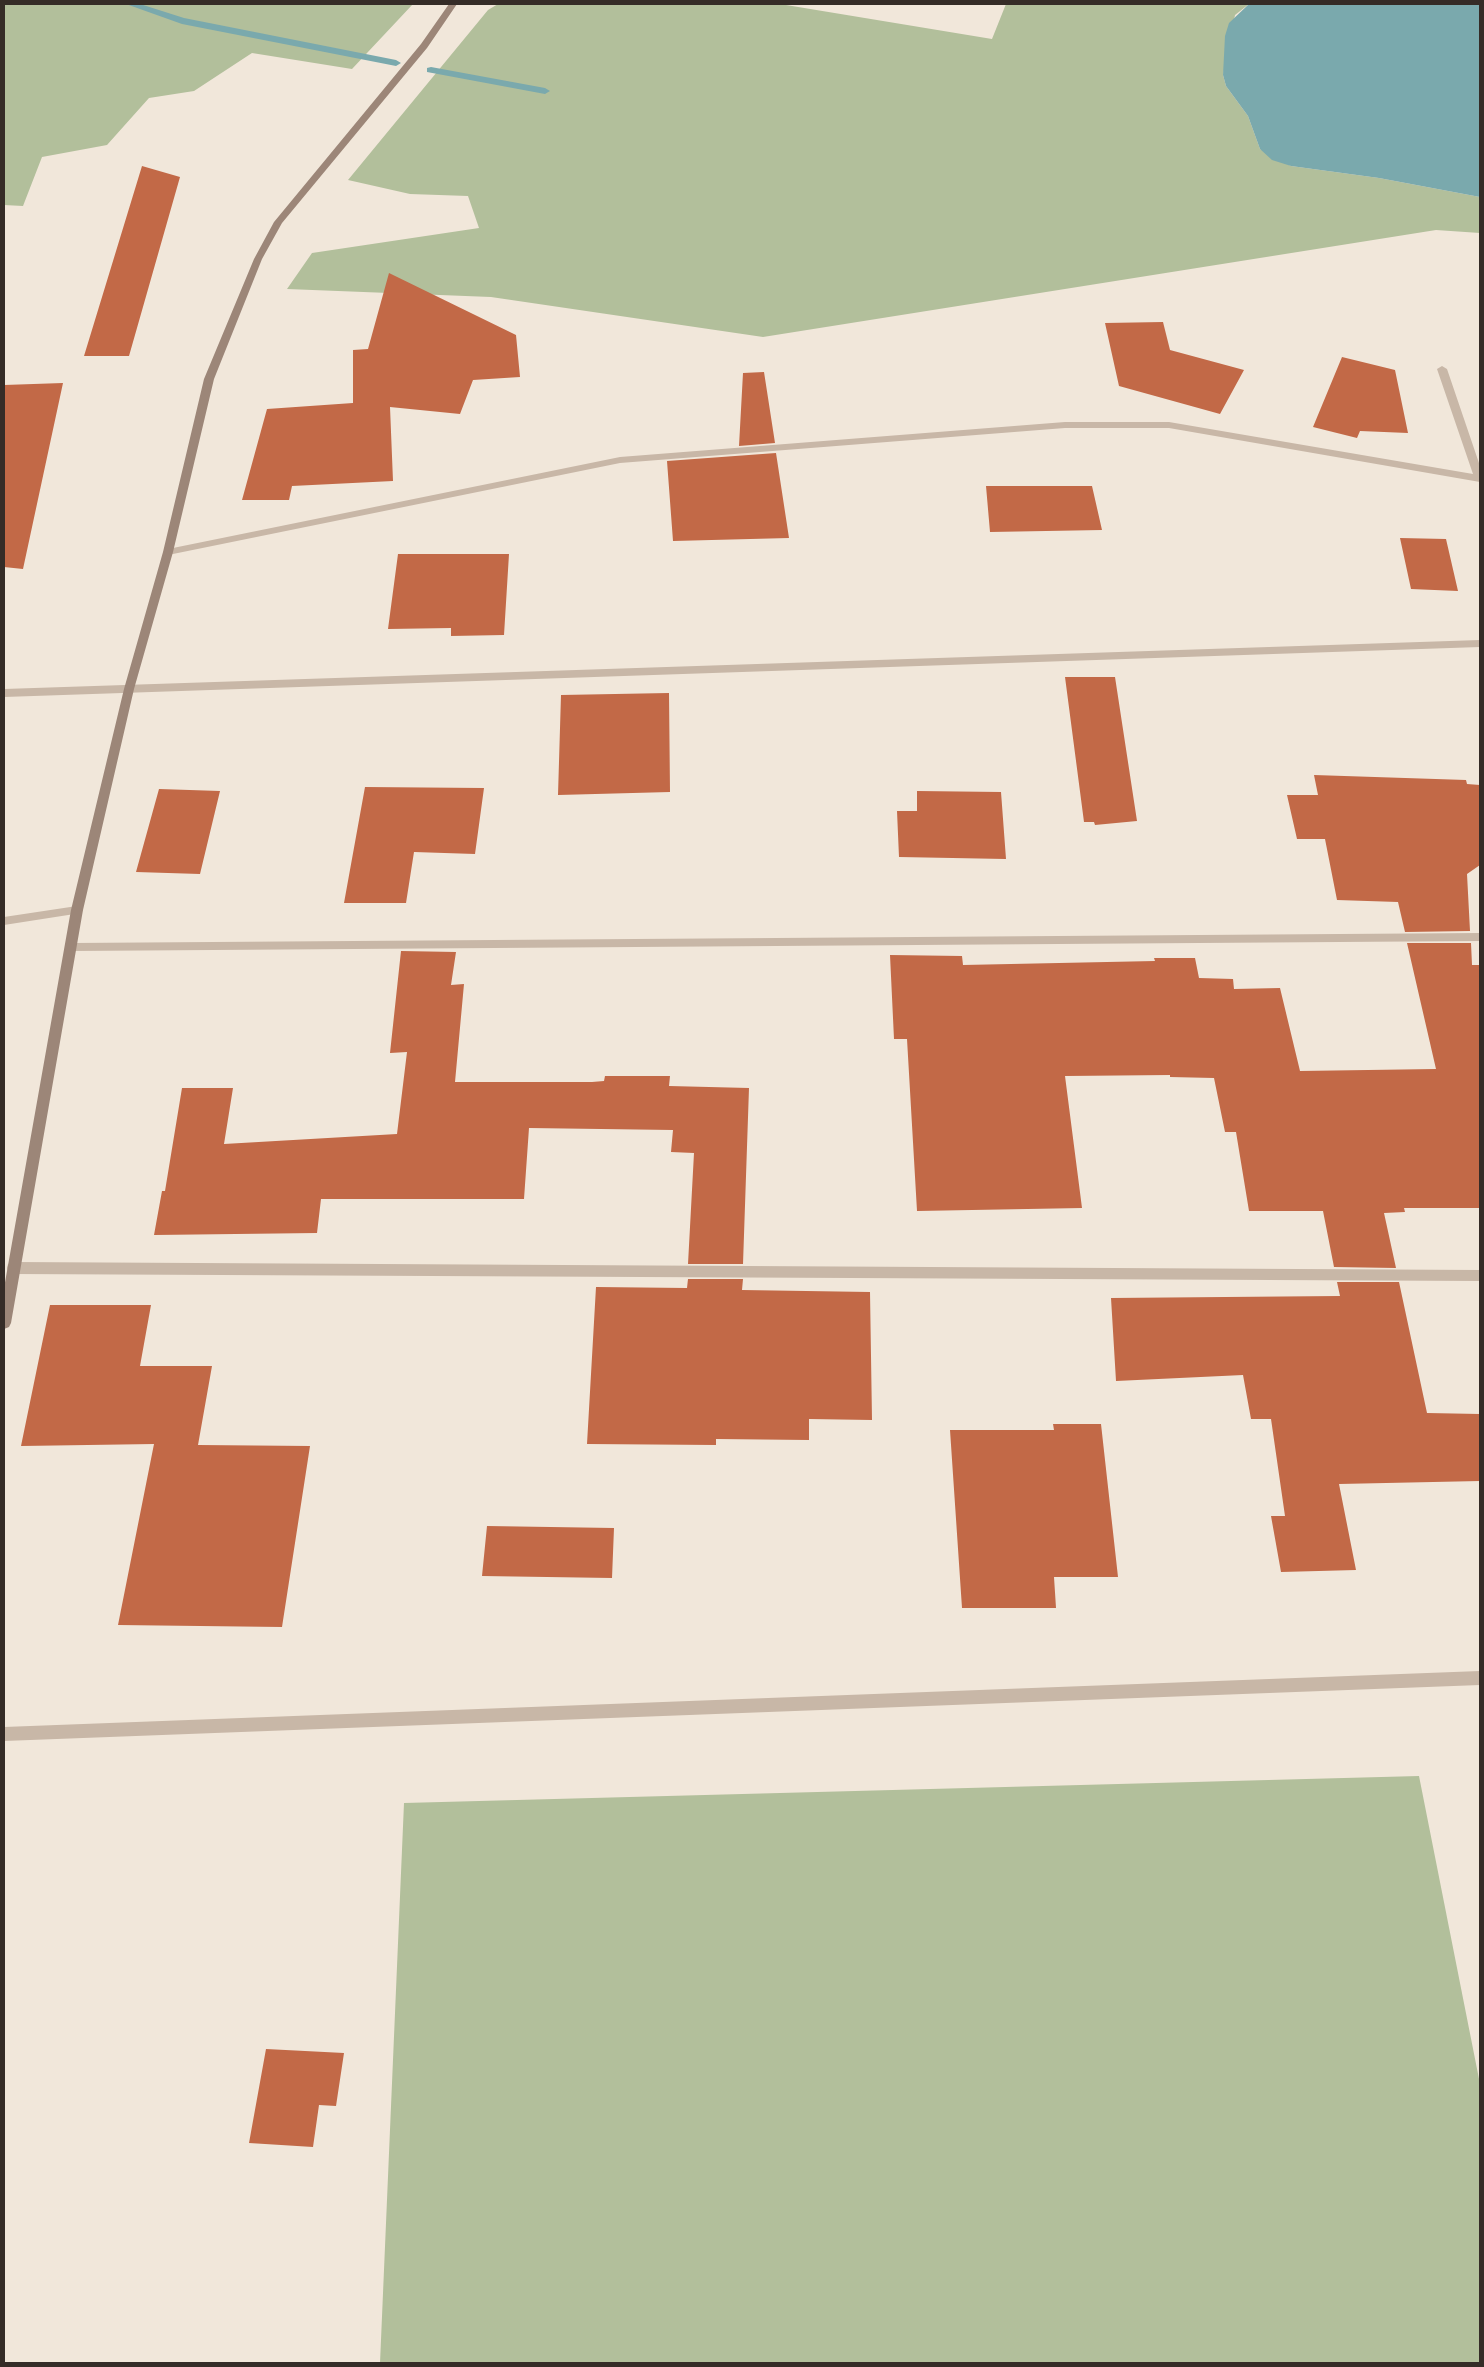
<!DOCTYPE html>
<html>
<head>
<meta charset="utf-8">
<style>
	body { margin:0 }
	#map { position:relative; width:1484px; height:2367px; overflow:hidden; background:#f1e7da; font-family:Cabin,sans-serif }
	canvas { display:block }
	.frame { position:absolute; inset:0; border:5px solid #352c27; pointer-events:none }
</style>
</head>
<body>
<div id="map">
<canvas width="1484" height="2367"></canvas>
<div class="frame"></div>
</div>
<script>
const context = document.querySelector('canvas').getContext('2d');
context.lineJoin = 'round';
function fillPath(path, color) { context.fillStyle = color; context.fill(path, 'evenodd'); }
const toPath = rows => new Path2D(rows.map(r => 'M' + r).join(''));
fillPath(toPath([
	[4,4,413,4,352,69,252,53,194,91,149,98,107,145,42,157,23,206,4,205],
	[498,4,780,4,992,39,1006,4,1249,4,1235,15,1223,75,1226,86,1248,116,1260,149,1291,166,1379,178,1480,197,1480,233,1436,230,763,337,491,297,287,289,312,253,479,228,468,196,410,194,348,180,488,10],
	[1419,1776,1480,2084,1480,2363,380,2363,404,1803]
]), '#b2bf9b');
fillPath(toPath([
	[1249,4,1480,4,1480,197,1379,178,1291,166,1272,160,1260,149,1248,116,1226,86,1223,75,1225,36,1229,23]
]), '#7aa9ad');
fillPath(toPath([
	[126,4,140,4,184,18,396,60,401,63,396,66,182,24,126,4],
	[431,67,545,88,550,91,545,94,427,72,427,68,431,67]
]), '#7aa9ad');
fillPath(toPath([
	[142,166,180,177,129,356,84,356],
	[389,273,516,335,520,377,473,380,460,414,390,407,393,481,292,486,289,500,242,500,267,409,353,403,353,350,368,349],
	[1163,322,1170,350,1244,370,1220,414,1119,386,1105,323],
	[1342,357,1395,370,1408,433,1360,431,1357,438,1313,427],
	[764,372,775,443,739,446,743,373],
	[63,383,23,569,4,567,4,385],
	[776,453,789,538,673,541,667,461],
	[986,486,1092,486,1102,530,990,532],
	[1400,538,1446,539,1458,591,1411,589],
	[398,554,509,554,504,635,451,636,451,628,388,629],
	[1065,677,1115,677,1137,821,1095,825,1094,822,1084,822],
	[669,693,670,792,558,795,561,695],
	[1314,775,1466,780,1467,784,1480,785,1480,865,1467,874,1470,931,1405,932,1398,902,1337,900,1325,839,1297,839,1287,795,1318,795],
	[365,787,484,788,475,854,414,852,406,903,344,903],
	[159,789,220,791,200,874,136,872],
	[917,791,1001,792,1006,859,899,857,897,811,917,811],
	[1407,943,1471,943,1472,965,1480,965,1480,1208,1404,1208,1405,1212,1384,1213,1396,1268,1334,1267,1323,1211,1249,1211,1236,1132,1225,1132,1214,1078,1170,1077,1170,1075,1065,1076,1082,1208,917,1211,907,1039,894,1039,890,955,962,956,963,965,1155,961,1154,958,1195,958,1199,978,1233,979,1234,989,1280,988,1300,1071,1436,1069],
	[401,951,456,952,451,985,464,984,455,1082,592,1082,604,1081,605,1076,670,1076,669,1086,749,1088,743,1264,688,1264,694,1153,671,1152,673,1130,529,1128,524,1199,321,1199,317,1233,154,1235,162,1191,165,1191,182,1088,233,1088,224,1144,397,1134,407,1052,390,1053],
	[688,1279,743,1279,742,1290,870,1292,872,1420,809,1419,809,1440,716,1439,716,1445,587,1444,596,1287,687,1288],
	[1337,1282,1399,1282,1427,1413,1480,1414,1480,1481,1339,1484,1356,1570,1281,1572,1271,1516,1285,1516,1271,1419,1251,1419,1243,1375,1116,1381,1111,1298,1340,1296],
	[50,1305,151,1305,140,1366,212,1366,198,1445,310,1446,282,1627,118,1625,154,1444,21,1446],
	[1053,1424,1101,1424,1118,1577,1054,1577,1056,1608,962,1608,950,1430,1054,1430],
	[487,1526,614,1528,612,1578,482,1576],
	[266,2049,344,2053,336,2106,319,2105,313,2147,249,2143]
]), '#c26947');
fillPath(toPath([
	[1442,366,1447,369,1480,466,1480,482,1169,428,1065,428,620,463,168,555,163,552,168,549,620,457,1065,422,1169,422,1473,474,1437,369,1442,366],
	[1480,640,1480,647,4,697,4,689,1480,640],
	[77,906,83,910,81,913,4,925,4,917,77,906],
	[1480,933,1480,941,72,951,66,947,72,943,1480,933],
	[13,1262,1480,1270,1480,1281,13,1274,8,1272,7,1268,8,1264,13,1262],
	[1480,1671,1480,1685,4,1741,4,1727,1480,1671]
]), '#c8b7a7');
fillPath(toPath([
	[449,4,457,4,427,48,282,223,262,259,214,379,173,552,134,689,83,910,11,1323,9,1327,4,1329,4,1288,71,910,124,689,163,552,204,379,254,259,274,222,421,44,449,4]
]), '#9c8678');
</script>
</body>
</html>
